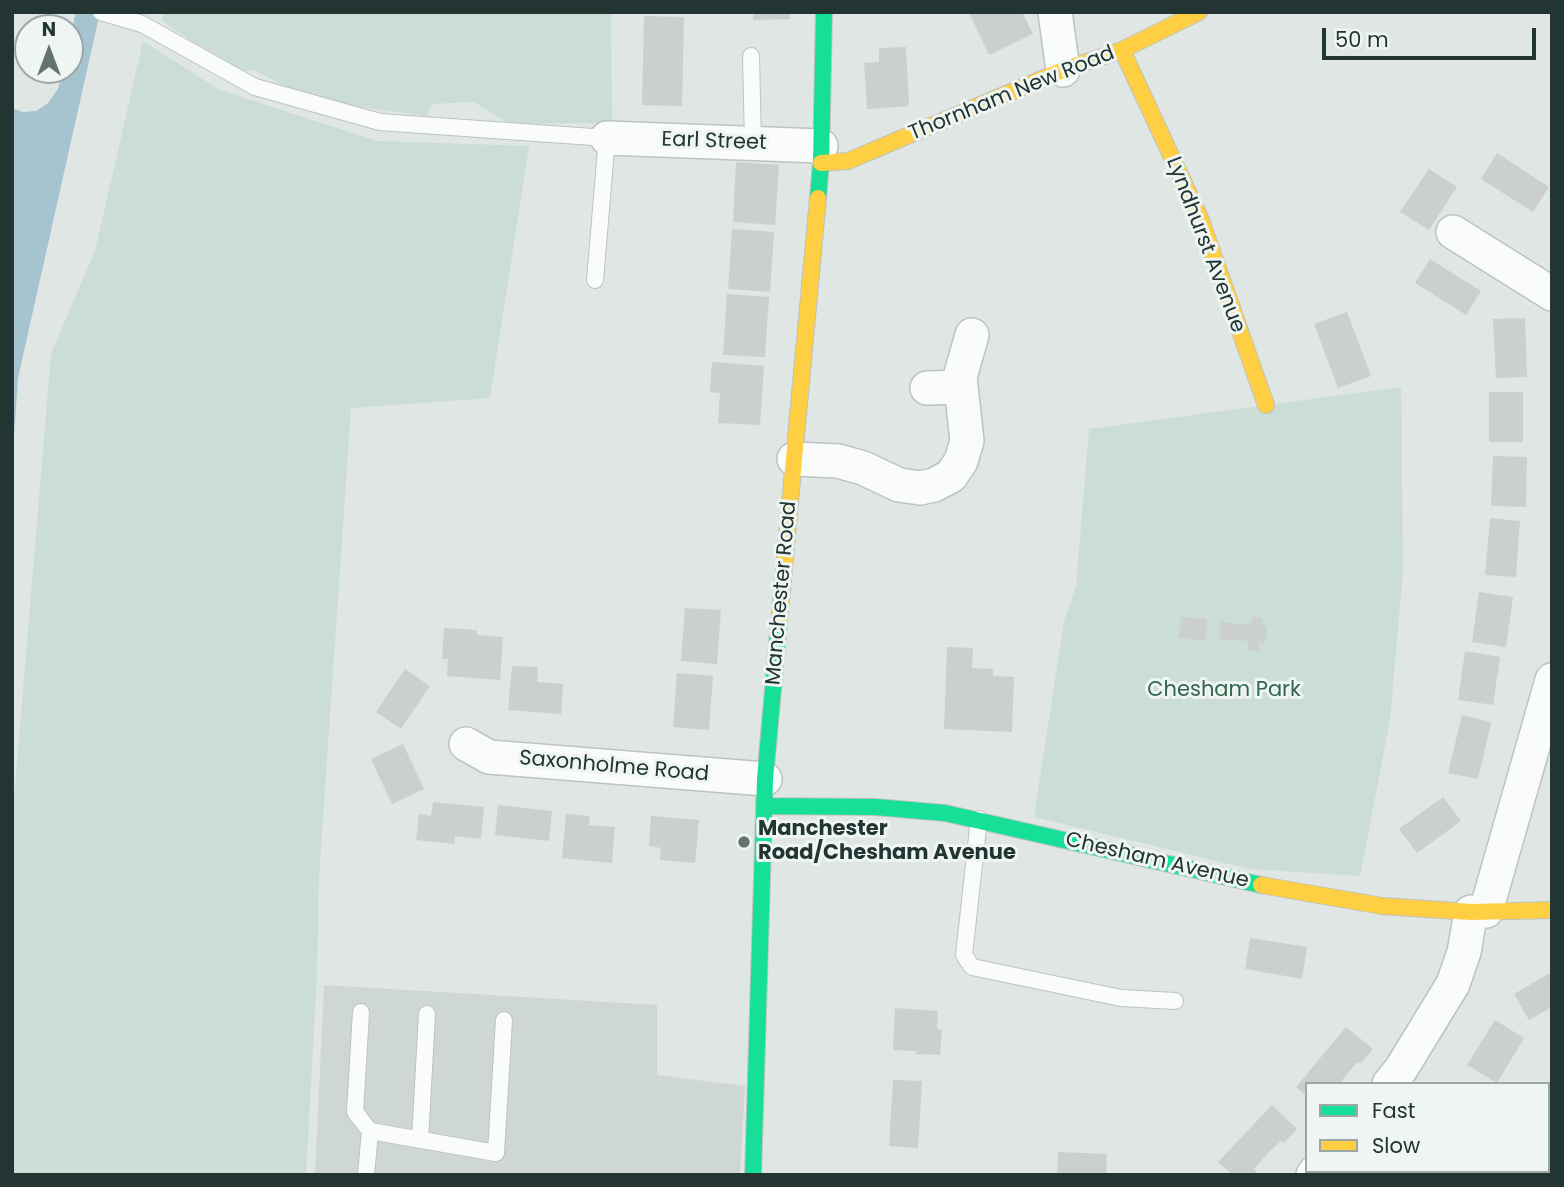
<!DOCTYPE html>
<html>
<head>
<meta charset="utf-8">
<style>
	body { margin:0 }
	#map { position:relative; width:1564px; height:1187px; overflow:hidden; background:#e0e6e4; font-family:Poppins,sans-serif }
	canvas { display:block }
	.frame { position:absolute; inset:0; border:14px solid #223533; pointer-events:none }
	.legend { position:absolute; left:1305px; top:1082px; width:245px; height:91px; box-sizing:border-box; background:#eef5f3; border:2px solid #9ca8a6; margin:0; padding:9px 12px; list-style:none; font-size:21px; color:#223533 }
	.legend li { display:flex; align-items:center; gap:14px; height:35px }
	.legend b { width:35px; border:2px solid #9ca8a6 }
	.north { position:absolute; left:14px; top:14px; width:70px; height:70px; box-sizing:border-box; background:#eef5f3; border:2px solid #9ca8a6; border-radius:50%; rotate:0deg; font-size:19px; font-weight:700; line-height:28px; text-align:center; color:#223533 }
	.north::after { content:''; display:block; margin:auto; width:24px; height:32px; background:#647371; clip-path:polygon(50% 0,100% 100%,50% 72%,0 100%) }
	.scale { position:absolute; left:1322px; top:28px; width:214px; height:32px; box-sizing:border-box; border:4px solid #223533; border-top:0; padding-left:9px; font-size:21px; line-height:24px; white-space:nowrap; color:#223533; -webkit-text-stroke:5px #eef5f3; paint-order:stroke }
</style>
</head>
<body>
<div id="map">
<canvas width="1564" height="1187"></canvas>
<div class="frame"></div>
<ul class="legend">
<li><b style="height:9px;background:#16e098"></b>Fast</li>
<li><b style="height:9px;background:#ffcf43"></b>Slow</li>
</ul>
<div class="north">N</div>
<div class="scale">50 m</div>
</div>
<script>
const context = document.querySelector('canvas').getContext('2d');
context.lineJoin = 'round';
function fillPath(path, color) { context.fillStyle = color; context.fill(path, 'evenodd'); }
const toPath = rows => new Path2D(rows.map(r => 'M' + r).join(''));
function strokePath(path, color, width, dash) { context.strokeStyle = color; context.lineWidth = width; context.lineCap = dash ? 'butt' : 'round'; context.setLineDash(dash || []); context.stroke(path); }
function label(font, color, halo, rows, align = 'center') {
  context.font = font + ' Poppins,sans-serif'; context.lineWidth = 6; context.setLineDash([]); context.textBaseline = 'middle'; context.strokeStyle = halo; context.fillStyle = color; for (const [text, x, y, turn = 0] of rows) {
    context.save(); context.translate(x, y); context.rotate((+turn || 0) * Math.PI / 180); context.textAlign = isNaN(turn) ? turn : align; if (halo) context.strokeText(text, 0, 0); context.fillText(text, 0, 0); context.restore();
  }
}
fillPath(toPath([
	[324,985,657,1005,657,1075,745,1086,740,1175,315,1175]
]), '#cfd7d4');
fillPath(toPath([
	[163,12,611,12,612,123,509,124,474,102,432,104,427,116,338,104,289,88,254,70,238,72,162,21],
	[143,41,220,90,377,141,529,146,490,398,351,408,319,877,317,976,306,1175,12,1175,12,822,51,354,95,251],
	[1401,387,1403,571,1390,720,1360,876,1250,869,1034,817,1064,621,1076,586,1089,429]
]), '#cbddd4');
fillPath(toPath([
	[76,12,100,12,18,378,12,466,12,108,23,112,36,111,48,103,58,89,62,70,70,70,70,37]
]), '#a6c4cf');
fillPath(toPath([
	[753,12,790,12,790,19,753,20],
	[976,12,1022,12,1033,34,989,55,970,15],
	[644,16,684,17,682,106,642,105],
	[906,47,909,106,867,109,864,63,879,62,879,48],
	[1497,153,1549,187,1533,212,1481,179],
	[736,162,779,165,775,225,733,222],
	[1429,169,1457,187,1429,230,1400,212],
	[732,229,774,232,770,292,728,289],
	[1430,259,1481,291,1466,315,1415,283],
	[727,294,769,297,765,357,723,355],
	[1347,312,1371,376,1338,388,1314,324],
	[1525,318,1527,377,1496,378,1493,319],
	[712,362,764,366,760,425,718,423,720,393,710,392],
	[1489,392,1523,392,1523,442,1489,442],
	[1493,456,1527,457,1526,507,1491,506],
	[1490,518,1520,521,1516,577,1485,575],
	[1479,592,1513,597,1506,647,1472,642],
	[685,608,721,610,717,664,681,661],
	[1181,617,1207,619,1205,641,1179,638],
	[1252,617,1262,618,1262,626,1267,626,1265,643,1259,642,1258,651,1248,651,1249,641,1219,639,1221,622,1251,625],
	[444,628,477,630,477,635,503,637,500,680,447,676,448,659,442,659],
	[947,647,973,648,972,668,993,669,993,676,1014,677,1012,732,944,729],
	[1465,651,1500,657,1493,705,1458,700],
	[512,666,538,667,537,682,563,684,561,714,508,710],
	[405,669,430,686,401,729,376,712],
	[677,673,713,676,709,730,673,727],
	[1462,715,1491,722,1478,779,1448,773],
	[403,744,424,789,392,804,371,759],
	[1443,797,1461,821,1417,853,1399,829],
	[433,802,484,807,481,839,455,836,454,844,416,840,419,814,431,816],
	[498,805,552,811,549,841,495,835],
	[566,814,590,816,589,825,615,827,612,863,562,858],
	[651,816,699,820,695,863,660,860,661,848,649,846],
	[1250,938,1307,947,1302,979,1245,969],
	[1552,972,1552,1007,1529,1020,1514,994],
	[895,1008,938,1011,937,1029,942,1030,940,1055,915,1054,916,1051,893,1050],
	[1495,1020,1524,1038,1497,1083,1467,1065],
	[1346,1027,1373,1049,1360,1064,1357,1062,1339,1084,1307,1084,1307,1096,1296,1087],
	[893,1080,922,1081,918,1148,889,1146],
	[1272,1105,1297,1129,1284,1143,1281,1141,1267,1154,1254,1169,1257,1172,1254,1175,1232,1175,1218,1162],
	[1058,1152,1107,1154,1106,1175,1057,1175],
	[1395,1171,1428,1171,1432,1175,1392,1175]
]), '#cbcfce');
const lane = toPath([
	[101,12,142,24,255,87,380,122,607,138,595,280],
	[751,56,753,143],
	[979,819,964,955,972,967,1121,998,1175,1001],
	[361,1012,355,1112,370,1131],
	[420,1140,427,1014],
	[366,1175,370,1131,496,1153,504,1020]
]);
const street = toPath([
	[1055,12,1063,70],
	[607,138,821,146],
	[1453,232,1552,294],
	[927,388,960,387],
	[794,459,838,461,863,468,899,485,920,488,934,485,951,476,961,461,967,441,960,377,972,335],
	[466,744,489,757,765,779],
	[1486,911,1552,680],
	[1389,1084,1401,1069,1453,984,1464,952,1471,912],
	[1313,1175,1316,1171]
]);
const fast = toPath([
	[818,198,821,163,824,12],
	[764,806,875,807,945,813,1261,885],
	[753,1175,765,779,779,622]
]);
const slow = toPath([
	[1122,50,1201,220,1266,405],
	[821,163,848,161,1063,70,1122,50,1199,12],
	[779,622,818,198],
	[1261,885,1382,906,1471,912,1552,910]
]);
strokePath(lane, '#bdc3c1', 18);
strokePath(street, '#bdc3c1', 36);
strokePath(fast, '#bdc3c1', 18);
strokePath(slow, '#bdc3c1', 18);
strokePath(lane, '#fafbfb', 16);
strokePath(street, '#fafbfb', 33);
strokePath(fast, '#16e098', 16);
strokePath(slow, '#ffcf43', 16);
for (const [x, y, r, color] of [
	[744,842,7,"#647371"]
]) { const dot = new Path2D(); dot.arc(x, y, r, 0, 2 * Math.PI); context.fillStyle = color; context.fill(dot); strokePath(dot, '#eef5f3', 2.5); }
label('21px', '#223533', '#eef5f3', [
	["Thornham New Road",1012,94,-22],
	["Earl Street",714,142,2],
	["Lyndhurst Avenue",1205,245,69],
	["Manchester Road",782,593,-85],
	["Saxonholme Road",614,767,5],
	["Chesham Avenue",1157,861,13]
]);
label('21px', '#32664e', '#eef5f3', [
	["Chesham Park",1224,691]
]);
label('bold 21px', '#223533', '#eef5f3', [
	["Manchester",758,830],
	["Road/Chesham Avenue",758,854]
], 'left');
</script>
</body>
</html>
